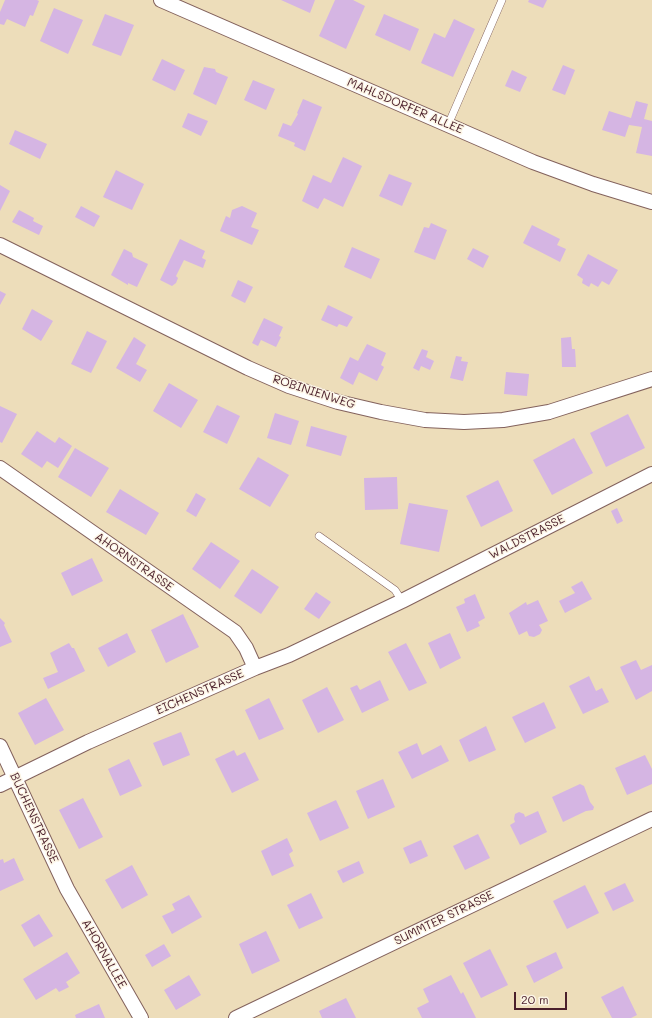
<!DOCTYPE html>
<html>
<head>
<meta charset="utf-8">
<style>
	body { margin:0 }
	#map { position:relative; width:652px; height:1018px; overflow:hidden; background:#edddba; font-family:Mali,sans-serif }
	canvas { display:block }
	.scale { position:absolute; left:514px; top:992px; width:53px; height:18px; box-sizing:border-box; border:2px solid #4a1f2b; border-top:0; padding-left:5px; font-size:12px; line-height:14px; white-space:nowrap; color:#4a1f2b; -webkit-text-stroke:3px #fcf5e5; paint-order:stroke }
</style>
</head>
<body>
<div id="map">
<canvas width="652" height="1018"></canvas>
<div class="scale">20 m</div>
</div>
<script>
const context = document.querySelector('canvas').getContext('2d');
context.lineJoin = 'round';
function fillPath(path, color) { context.fillStyle = color; context.fill(path, 'evenodd'); }
const toPath = rows => new Path2D(rows.map(r => 'M' + r).join(''));
function strokePath(path, color, width, dash) { context.strokeStyle = color; context.lineWidth = width; context.lineCap = dash ? 'butt' : 'round'; context.setLineDash(dash || []); context.stroke(path); }
function label(font, color, halo, rows, align = 'center') {
  context.font = font + ' Mali,sans-serif'; context.lineWidth = 3; context.setLineDash([]); context.textBaseline = 'middle'; context.strokeStyle = halo; context.fillStyle = color; for (const [text, x, y, turn = 0] of rows) {
    context.save(); context.translate(x, y); context.rotate((+turn || 0) * Math.PI / 180); context.textAlign = isNaN(turn) ? turn : align; if (halo) context.strokeText(text, 0, 0); context.fillText(text, 0, 0); context.restore();
  }
}
fillPath(toPath([
	[5,0,37,0,39,1,33,16,30,15,25,27,7,19,4,25,0,24,0,12],
	[281,0,315,0,310,13],
	[335,0,353,0,365,6,346,49,319,36],
	[529,0,547,0,543,8,528,2],
	[54,8,83,20,68,54,40,41],
	[105,14,134,25,121,56,92,45],
	[384,14,419,29,410,51,375,35],
	[454,19,475,29,453,77,421,63,434,33,445,38],
	[162,59,185,70,175,91,152,80],
	[563,65,575,70,565,95,552,90],
	[204,67,215,69,216,72,228,77,216,105,193,94],
	[512,70,527,77,520,92,505,86],
	[253,80,275,89,266,110,244,100],
	[303,99,322,107,305,151,294,146,295,143,278,136,283,123,291,126,298,114,297,113],
	[636,101,648,104,644,119,652,121,652,156,636,153,642,127,629,125,625,137,602,130,609,111,631,118],
	[188,113,208,121,201,136,182,127],
	[15,130,47,144,40,159,9,144],
	[343,157,362,166,343,207,324,198,318,209,302,201,313,175,331,183],
	[116,170,144,184,132,210,103,197],
	[389,174,412,183,402,206,379,196],
	[0,185,10,191,0,211],
	[81,206,100,216,94,227,75,217],
	[242,206,257,213,251,227,259,230,252,245,220,231,226,216,230,218,232,210],
	[19,210,34,218,33,221,43,226,39,235,12,222],
	[431,223,447,230,435,260,414,252,424,227,429,228],
	[532,225,560,239,557,245,566,249,560,262,523,243],
	[180,239,205,251,202,258,206,260,203,268,184,260,176,276,178,278,176,283,172,286,160,280],
	[352,247,380,259,371,279,344,267],
	[473,248,489,256,483,268,467,259],
	[124,249,132,253,133,257,148,264,137,287,128,283,128,285,111,275],
	[588,254,618,270,609,285,602,281,598,287,591,283,589,287,582,283,583,279,577,275],
	[238,280,253,287,245,303,231,296],
	[0,291,6,294,0,305],
	[328,305,353,317,347,327,339,324,337,327,321,320],
	[32,309,53,321,41,341,22,329],
	[264,318,283,327,279,336,281,337,276,347,261,340,258,346,252,343],
	[87,331,107,341,91,373,71,364],
	[134,337,146,345,136,364,147,370,140,382,116,368],
	[571,337,572,349,575,349,576,367,562,367,561,338],
	[367,344,386,353,381,365,384,367,377,381,359,372,353,385,340,378,350,357,358,361],
	[422,349,428,351,426,357,434,361,430,370,421,366,419,371,413,368],
	[456,356,462,357,461,361,468,362,463,381,450,378],
	[506,372,529,374,527,396,504,394],
	[169,383,198,400,181,428,153,411],
	[217,405,240,416,227,444,203,432],
	[0,406,17,414,2,443,0,442],
	[275,413,299,421,291,445,267,438],
	[628,414,645,448,606,467,590,433],
	[311,426,347,436,341,456,306,446],
	[37,431,55,443,59,437,72,446,58,468,47,461,42,468,21,454],
	[574,438,593,473,552,495,533,460],
	[75,448,109,468,91,497,58,477],
	[258,457,289,475,270,507,239,489],
	[397,477,398,509,365,510,364,478],
	[498,480,513,511,481,527,466,496],
	[120,489,159,513,146,535,106,512],
	[196,493,206,499,196,517,186,511],
	[409,503,448,510,439,552,400,544],
	[617,508,623,521,617,524,611,511],
	[211,542,240,561,220,589,192,569],
	[92,558,103,581,72,596,61,573],
	[252,569,279,587,261,614,234,596],
	[582,581,592,599,565,613,559,601,575,593,571,587],
	[316,592,331,602,319,619,304,609],
	[475,594,485,618,478,622,480,626,467,632,456,607,465,603,464,599],
	[538,600,548,621,539,625,542,630,540,634,534,637,529,636,527,631,519,635,509,613,526,602,527,605],
	[183,614,199,647,166,663,151,630],
	[0,618,5,623,4,625,12,642,0,647],
	[127,633,136,652,108,667,98,648],
	[450,633,461,658,440,669,428,643],
	[69,643,72,648,74,648,85,671,48,689,43,678,58,672,50,653],
	[406,643,427,683,409,691,388,652],
	[636,660,641,670,652,665,652,691,636,700,620,667],
	[589,676,596,691,602,688,609,702,583,714,569,686],
	[380,680,389,700,362,713,350,688,357,685,360,690],
	[327,687,344,720,318,733,302,700],
	[46,698,64,730,35,745,18,713],
	[269,698,284,729,259,740,245,710],
	[544,702,556,728,525,743,512,717],
	[486,726,496,750,469,762,459,740],
	[181,732,190,755,163,766,153,743],
	[417,743,422,755,441,745,449,761,412,779,398,752],
	[234,750,237,756,245,752,259,780,232,793,215,759],
	[645,755,652,769,652,784,627,795,615,768],
	[129,759,142,786,120,796,108,769],
	[383,779,395,807,368,819,356,791],
	[580,784,584,786,590,802,594,807,593,810,586,811,563,822,552,797],
	[83,798,103,837,79,849,59,810],
	[336,800,349,828,320,841,307,813],
	[538,811,547,832,520,845,510,825,515,822,514,819,515,814,519,812,524,814,525,817],
	[478,834,490,858,465,870,453,846],
	[287,838,293,851,289,854,294,866,272,876,261,851],
	[421,840,428,856,410,864,403,848],
	[14,858,24,880,0,891,0,860,3,859,4,863],
	[359,861,364,873,343,883,337,871],
	[132,865,148,895,122,909,105,880],
	[625,883,634,901,613,911,604,893],
	[585,885,599,913,567,929,553,901],
	[311,893,323,918,299,929,287,905],
	[189,895,202,917,172,934,162,916,175,910,172,904],
	[39,914,53,936,34,947,21,925],
	[266,931,280,961,252,974,239,944],
	[164,944,171,956,152,967,145,955],
	[490,949,508,985,481,998,463,963],
	[67,952,80,973,66,982,69,987,59,992,56,988,36,1000,23,979],
	[556,952,563,968,534,983,526,966],
	[189,975,201,995,176,1010,164,990],
	[451,975,461,994,463,992,476,1018,422,1018,417,1008,429,1002,423,989],
	[623,986,637,1015,631,1018,612,1018,601,997],
	[346,998,356,1018,322,1018,319,1011],
	[99,1004,105,1018,76,1018,75,1015]
]), '#d5b5e3');
const service = toPath([
	[448,125,502,0],
	[319,536,395,590,402,601]
]);
const minor = toPath([
	[161,0,533,162,593,184,652,202],
	[0,245,248,368,289,386,338,402,381,412,425,420,464,422,503,420,549,412,652,379],
	[0,468,235,632,246,648,255,668],
	[0,746,67,889,141,1018],
	[0,785,88,742,255,668,289,655,402,601,652,474],
	[236,1018,652,819]
]);
strokePath(service, '#83625d', 8);
strokePath(minor, '#83625d', 16);
strokePath(service, '#fff', 7);
strokePath(minor, '#fff', 14);
label('12px', '#4a1f2b', '#fcf5e5', [
	["MAHLSDORFER ALLEE",405,106,23],
	["ROBINIENWEG",314,392,18],
	["WALDSTRASSE",527,537,-27],
	["AHORNSTRASSE",134,562,35],
	["EICHENSTRASSE",200,692,-24],
	["BUCHENSTRASSE",34,818,65],
	["SUMMTER STRASSE",444,918,-26],
	["AHORNALLEE",104,954,60]
]);
</script>
</body>
</html>
